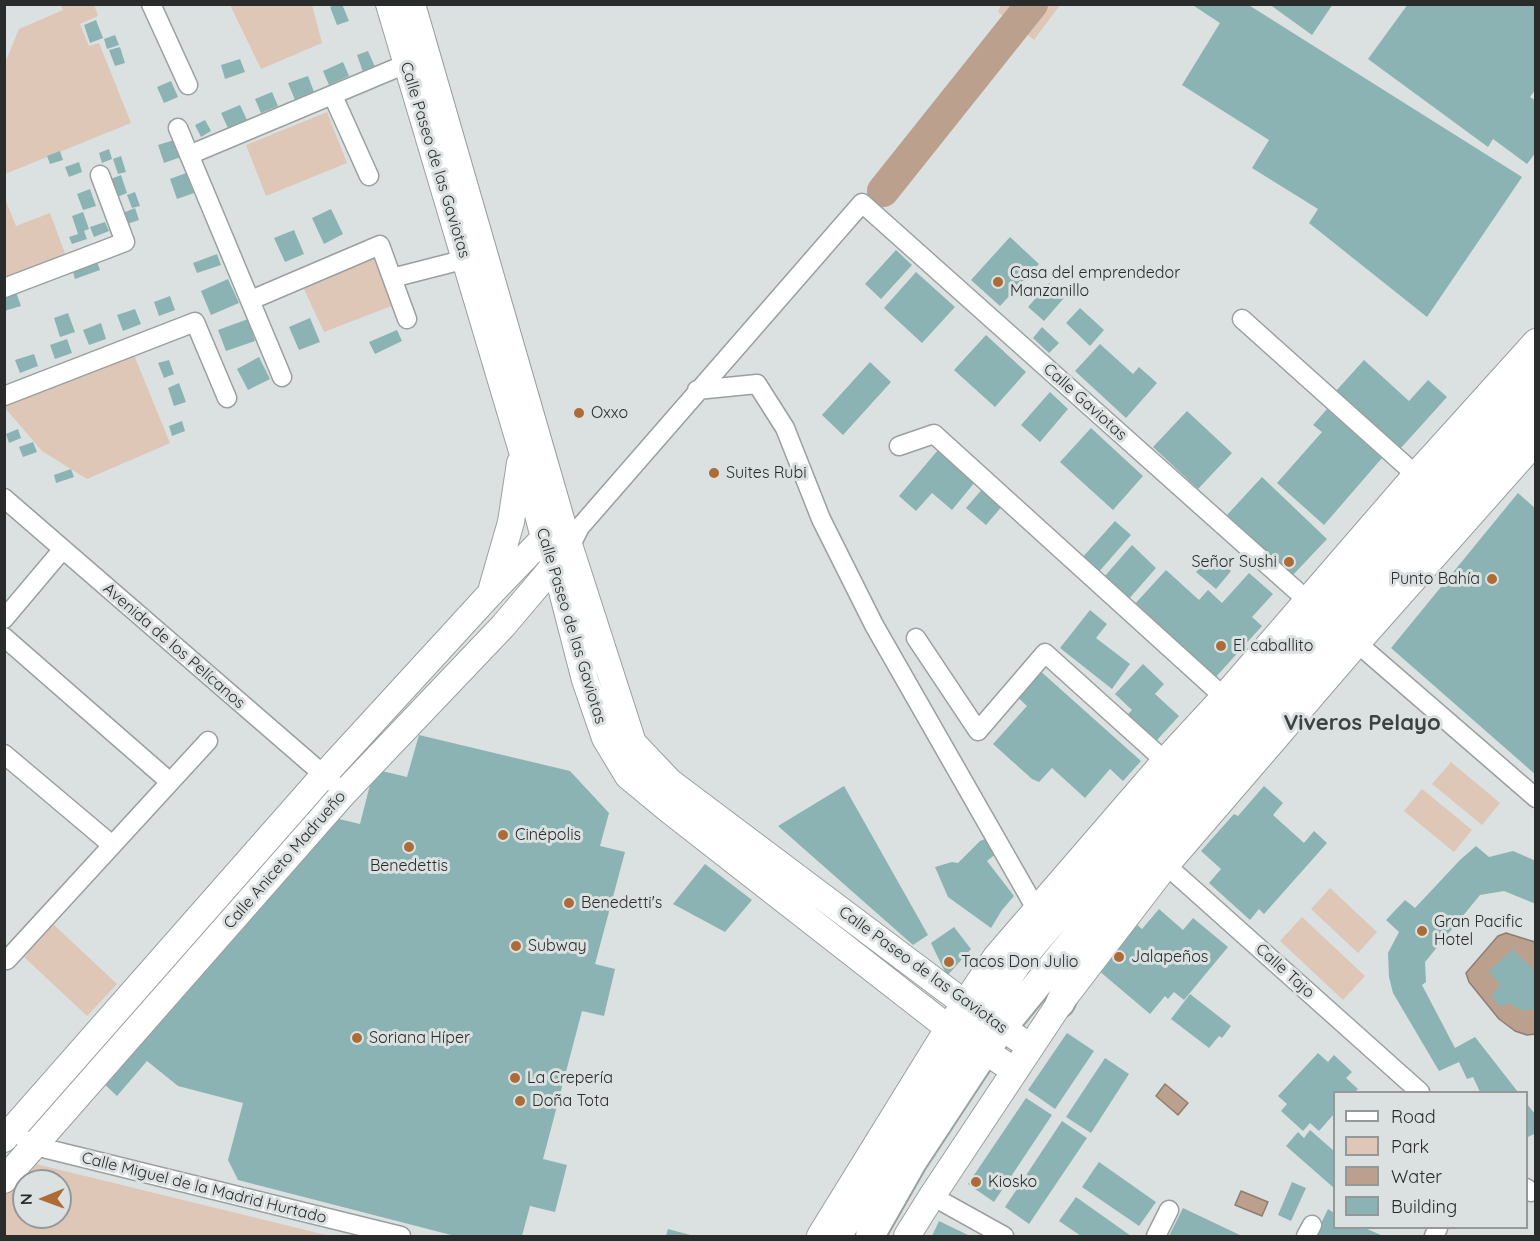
<!DOCTYPE html>
<html>
<head>
<meta charset="utf-8">
<style>
	body { margin:0 }
	#map { position:relative; width:1540px; height:1241px; overflow:hidden; background:#dbe0e0; font-family:Quicksand,sans-serif }
	canvas { display:block }
	.frame { position:absolute; inset:0; border:6px solid #2a2c2c; pointer-events:none }
	.legend { position:absolute; left:1333px; top:1091px; width:195px; height:138px; box-sizing:border-box; background:#dbe0e0; border:2px solid #949898; margin:0; padding:8px 10px; list-style:none; font-size:18px; color:#2a2c2c }
	.legend li { display:flex; align-items:center; gap:12px; height:30px }
	.legend b { width:30px; border:2px solid #949898 }
	.north { position:absolute; left:12px; top:1169px; width:60px; height:60px; box-sizing:border-box; background:#dbe0e0; border:2px solid #949898; border-radius:50%; rotate:269deg; font-size:16px; font-weight:700; line-height:24px; text-align:center; color:#2a2c2c }
	.north::after { content:''; display:block; margin:auto; width:21px; height:27px; background:#ad6c37; clip-path:polygon(50% 0,100% 100%,50% 72%,0 100%) }
</style>
</head>
<body>
<div id="map">
<canvas width="1540" height="1241"></canvas>
<div class="frame"></div>
<ul class="legend">
<li><b style="height:8px;background:#fff"></b>Road</li>
<li><b style="height:16px;background:#dfc7b7"></b>Park</li>
<li><b style="height:16px;background:#bba08d"></b>Water</li>
<li><b style="height:16px;background:#8cb3b3"></b>Building</li>
</ul>
<div class="north">N</div>
</div>
<script>
const context = document.querySelector('canvas').getContext('2d');
context.lineJoin = 'round';
function fillPath(path, color) { context.fillStyle = color; context.fill(path, 'evenodd'); }
const toPath = rows => new Path2D(rows.map(r => 'M' + r).join(''));
function strokePath(path, color, width, dash) { context.strokeStyle = color; context.lineWidth = width; context.lineCap = dash ? 'butt' : 'round'; context.setLineDash(dash || []); context.stroke(path); }
function label(font, color, halo, rows, align = 'center') {
  context.font = font + ' Quicksand,sans-serif'; context.lineWidth = 6; context.setLineDash([]); context.textBaseline = 'middle'; context.strokeStyle = halo; context.fillStyle = color; for (const [text, x, y, turn = 0] of rows) {
    context.save(); context.translate(x, y); context.rotate((+turn || 0) * Math.PI / 180); context.textAlign = isNaN(turn) ? turn : align; if (halo) context.strokeText(text, 0, 0); context.fillText(text, 0, 0); context.restore();
  }
}
fillPath(toPath([
	[61,5,94,5,98,16,80,24,89,46,99,43,131,123,5,174,5,63,19,29,63,10],
	[230,5,312,5,322,43,261,69],
	[1001,5,1001,4,1060,5,1034,40,998,12],
	[327,112,347,163,266,196,246,145],
	[5,199,16,226,50,213,66,256,5,279],
	[377,257,394,305,324,332,303,287],
	[134,355,170,443,87,479,42,451,5,408,4,405],
	[1451,762,1500,803,1482,825,1432,784],
	[1422,789,1472,830,1454,852,1404,811],
	[1330,888,1377,932,1358,953,1311,909],
	[1302,917,1365,976,1343,1000,1280,941],
	[53,924,117,984,87,1016,23,956],
	[32,1163,330,1236,5,1236,5,1193],
	[24,1181,60,1181,60,1217,24,1217]
]), '#dfc7b7');
const water = toPath([
	[1506,933,1535,942,1535,1034,1527,1035,1515,1031,1499,1019,1469,982,1466,973,1498,936,1506,933],
	[1165,1084,1188,1103,1178,1115,1156,1096,1165,1084],
	[1241,1191,1268,1202,1262,1216,1235,1205,1241,1191]
]);
fillPath(water, '#bba08d');
strokePath(water, '#907d70', 1.5);
strokePath(toPath([
	[883,191,1032,4]
]), '#bba08d', 32);
fillPath(toPath([
	[337,4,342,4,349,21,337,25,330,7],
	[1191,4,1247,4,1522,177,1427,317,1309,223,1318,209,1252,168,1269,140,1182,85,1220,23],
	[1269,4,1333,4,1312,35],
	[1408,4,1536,4,1536,89,1530,97,1536,101,1536,152,1527,164,1493,139,1488,147,1368,59],
	[96,20,103,38,90,43,84,25],
	[115,35,119,45,107,49,104,39],
	[120,47,125,63,115,66,109,50],
	[368,51,375,67,363,72,357,55],
	[240,59,245,72,225,79,221,65],
	[343,62,349,76,329,85,323,71],
	[308,76,314,92,295,100,288,83],
	[171,81,178,97,164,103,157,87],
	[272,92,278,106,261,113,255,99],
	[240,105,247,120,228,128,221,113],
	[205,120,211,131,201,137,195,125],
	[174,140,181,157,164,163,158,145],
	[109,149,112,159,102,163,99,153],
	[60,151,63,160,50,164,47,156],
	[121,156,126,172,118,174,113,159],
	[79,162,82,172,69,177,65,167],
	[186,173,194,193,177,199,170,179],
	[121,175,127,193,117,197,111,179],
	[90,189,96,206,83,210,77,194],
	[135,192,140,206,132,208,127,195],
	[135,208,139,220,127,224,123,213],
	[331,209,343,234,324,244,312,218],
	[83,212,89,229,84,231,87,239,72,244,69,237,78,234,72,216],
	[105,222,109,231,94,237,90,227],
	[294,230,304,254,285,262,274,238],
	[1010,237,1039,264,1000,306,971,280],
	[896,250,912,265,881,299,865,284],
	[217,254,221,265,197,273,193,263],
	[95,256,100,270,75,279,71,265],
	[916,272,955,307,922,343,884,308],
	[228,279,239,303,211,315,201,291],
	[1049,283,1064,298,1044,321,1028,307],
	[15,289,21,306,4,311,4,292],
	[170,296,175,310,159,316,154,302],
	[1080,308,1104,330,1090,346,1066,323],
	[135,309,141,324,123,331,117,315],
	[68,313,75,332,60,337,54,318],
	[310,318,320,342,299,350,289,327],
	[248,319,255,341,226,351,218,330],
	[101,323,106,339,89,345,83,330],
	[1042,327,1059,343,1049,353,1033,338],
	[397,330,402,341,375,354,369,342],
	[986,335,1026,372,995,407,954,370],
	[67,339,72,353,55,359,50,345],
	[1100,344,1133,374,1139,367,1157,383,1126,418,1075,371],
	[34,354,38,366,20,373,15,360],
	[259,357,270,379,248,390,237,369],
	[169,360,174,374,164,378,158,363],
	[1364,360,1409,401,1428,380,1447,397,1400,449,1336,391],
	[870,362,891,382,843,435,822,415],
	[179,383,186,402,174,406,168,388],
	[1050,392,1068,409,1040,442,1021,425],
	[1327,409,1382,458,1324,525,1277,483,1322,432,1313,425],
	[1187,411,1232,453,1198,489,1153,447],
	[182,421,185,431,172,436,169,426],
	[1091,428,1143,476,1113,510,1060,462],
	[18,429,21,438,9,443,6,434],
	[33,442,37,452,23,457,19,447],
	[938,450,975,482,952,510,932,493,916,511,899,496],
	[71,469,74,477,56,483,54,475],
	[1262,477,1327,539,1292,576,1227,515],
	[984,487,1004,504,986,525,966,508],
	[1518,493,1536,509,1536,775,1391,648],
	[1115,521,1131,535,1097,574,1081,559],
	[1132,545,1156,568,1128,600,1104,577],
	[1212,554,1231,571,1216,589,1196,572],
	[1166,570,1199,600,1208,590,1222,603,1249,573,1273,594,1252,617,1262,626,1214,679,1133,606],
	[1090,610,1107,624,1096,638,1130,664,1112,689,1060,648],
	[1143,664,1164,684,1155,694,1179,716,1157,740,1150,734,1145,740,1123,719,1132,710,1115,694],
	[1038,669,1141,761,1123,781,1110,769,1085,798,1052,768,1039,782,1032,779,993,744,1027,706,1015,695],
	[419,735,570,771,609,813,600,846,625,852,595,964,615,969,604,1016,582,1011,543,1159,567,1165,555,1212,530,1206,522,1236,455,1236,238,1180,228,1160,243,1103,178,1086,147,1061,117,1096,101,1081,335,818,360,824,370,785,382,771,407,777],
	[844,786,928,935,913,945,778,826],
	[1264,786,1283,803,1273,815,1304,843,1314,831,1327,843,1264,914,1259,909,1250,920,1209,883,1221,869,1201,851,1234,814,1238,816],
	[990,837,997,853,987,861,1014,896,1002,910,991,928,948,897,935,867,952,862,958,863,980,841],
	[1476,846,1489,857,1513,851,1536,861,1536,904,1504,891,1480,895,1425,962,1426,982,1422,985,1455,1048,1475,1037,1518,1092,1480,1092,1473,1077,1467,1079,1459,1062,1439,1071,1393,993,1389,977,1388,953,1399,932,1386,920,1405,900,1415,908,1460,860],
	[705,864,752,900,725,932,673,904],
	[1159,909,1183,930,1193,918,1228,947,1184,1000,1174,992,1168,999,1165,996,1150,1014,1098,970,1136,924,1142,929],
	[954,927,971,949,947,976,931,943],
	[1513,949,1536,972,1536,1008,1534,1010,1521,1010,1508,1003,1501,1007,1491,996,1500,985,1489,971],
	[1190,994,1231,1026,1222,1038,1219,1036,1209,1048,1171,1019],
	[1067,1033,1094,1051,1055,1109,1028,1090],
	[1318,1053,1328,1062,1334,1055,1352,1072,1346,1078,1358,1089,1355,1092,1334,1092,1334,1114,1319,1131,1310,1123,1303,1131,1281,1111,1287,1104,1278,1096],
	[1105,1058,1129,1074,1091,1133,1066,1117],
	[1026,1098,1052,1115,994,1202,968,1184],
	[1526,1103,1536,1115,1536,1133,1526,1138],
	[1062,1121,1087,1138,1029,1224,1005,1207],
	[1310,1130,1334,1151,1334,1188,1286,1146,1298,1132,1304,1138],
	[1099,1162,1156,1202,1139,1226,1082,1187],
	[1292,1182,1306,1188,1291,1221,1278,1215],
	[1076,1197,1131,1236,1081,1236,1059,1221],
	[1183,1208,1242,1236,1169,1236],
	[1328,1209,1334,1213,1334,1228,1365,1228,1383,1236,1315,1236],
	[939,1221,970,1236,932,1236],
	[668,1229,694,1236,666,1236]
]), '#8cb3b3');
const street = toPath([
	[151,4,188,85],
	[333,96,369,176],
	[178,128,282,377],
	[189,155,406,64],
	[392,278,474,257],
	[4,288,125,242,100,175],
	[251,300,380,245,407,319],
	[1242,319,1416,475],
	[697,390,757,384,785,428,821,519,874,625,1031,900,1038,906],
	[4,396,195,322,227,398],
	[899,446,934,434,1224,697],
	[4,498,332,782],
	[571,545,580,527,862,203,1308,601],
	[4,619,63,549],
	[4,637,170,782],
	[916,638,978,731,1045,653,1165,761],
	[1357,643,1536,798],
	[4,754,112,845],
	[1157,857,1420,1092],
	[4,958,7,960,208,741],
	[25,1140,35,1146,401,1236],
	[1526,1188,1531,1192],
	[932,1196,1004,1236],
	[1156,1236,1169,1210],
	[1306,1236,1312,1225],
	[1434,1236,1438,1228]
]);
const secondary = toPath([
	[389,4,522,451,544,538,555,564,585,680,605,738,628,776,669,810,938,1020,1015,1071],
	[412,4,563,526,633,743,670,782,964,1003,1031,1047],
	[492,588,511,522,520,463],
	[4,1139,324,775,490,594,544,538,558,529],
	[4,1180,344,793,503,626,564,554],
	[820,1236,949,1027,996,957,1165,761,1224,697,1416,475,1536,342],
	[907,1236,932,1196,1060,1003,1166,865,1357,643,1536,441]
]);
const primary = toPath([
	[1060,1003,1093,935],
	[837,1236,952,1057,1019,961,1183,769,1415,502,1536,369],
	[870,1236,912,1162,985,1051,1002,1028,1112,893,1338,629,1536,406]
]);
strokePath(street, '#9a9f9f', 21);
strokePath(secondary, '#9a9f9f', 28);
strokePath(primary, '#9a9f9f', 32);
strokePath(street, '#fff', 18);
strokePath(secondary, '#fff', 26);
strokePath(primary, '#fff', 28);
for (const [x, y, r, color] of [
	[998,282,6,"#ad6c37"],
	[579,413,6,"#ad6c37"],
	[714,473,6,"#ad6c37"],
	[1289,562,6,"#ad6c37"],
	[1492,579,6,"#ad6c37"],
	[1221,646,6,"#ad6c37"],
	[503,835,6,"#ad6c37"],
	[409,847,6,"#ad6c37"],
	[569,903,6,"#ad6c37"],
	[1422,931,6,"#ad6c37"],
	[516,946,6,"#ad6c37"],
	[1119,957,6,"#ad6c37"],
	[949,962,6,"#ad6c37"],
	[357,1038,6,"#ad6c37"],
	[515,1078,6,"#ad6c37"],
	[520,1101,6,"#ad6c37"],
	[976,1182,6,"#ad6c37"]
]) { const dot = new Path2D(); dot.arc(x, y, r, 0, 2 * Math.PI); context.fillStyle = color; context.fill(dot); strokePath(dot, '#dbe0e0', 2); }
label('16px', '#2a2c2c', '#dbe0e0', [
	["Calle Paseo de las Gaviotas",435,160,73],
	["Calle Gaviotas",1085,402,42],
	["Calle Paseo de las Gaviotas",571,626,73],
	["Avenida de los Pelícanos",174,646,41],
	["Calle Aniceto Madrueño",285,860,-49],
	["Calle Paseo de las Gaviotas",923,970,36],
	["Calle Tajo",1285,971,42],
	["Calle Miguel de la Madrid Hurtado",204,1188,14]
]);
label('16px', '#2a2c2c', '#dbe0e0', [
	["Casa del emprendedor",1010,273],
	["Manzanillo",1010,291],
	["Oxxo",591,413],
	["Suites Rubi",726,473],
	["Señor Sushi",1277,562,"right"],
	["Punto Bahía",1480,579,"right"],
	["El caballito",1233,646],
	["Cinépolis",515,835],
	["Benedettis",409,866,"center"],
	["Benedetti's",581,903],
	["Gran Pacific",1434,922],
	["Hotel",1434,940],
	["Subway",528,946],
	["Jalapeños",1131,957],
	["Tacos Don Julio",961,962],
	["Soriana Híper",369,1038],
	["La Crepería",527,1078],
	["Doña Tota",532,1101],
	["Kiosko",988,1182]
], 'left');
label('bold 22px', '#3d4242', '#dbe0e0', [
	["Viveros Pelayo",1362,723]
]);
</script>
</body>
</html>
